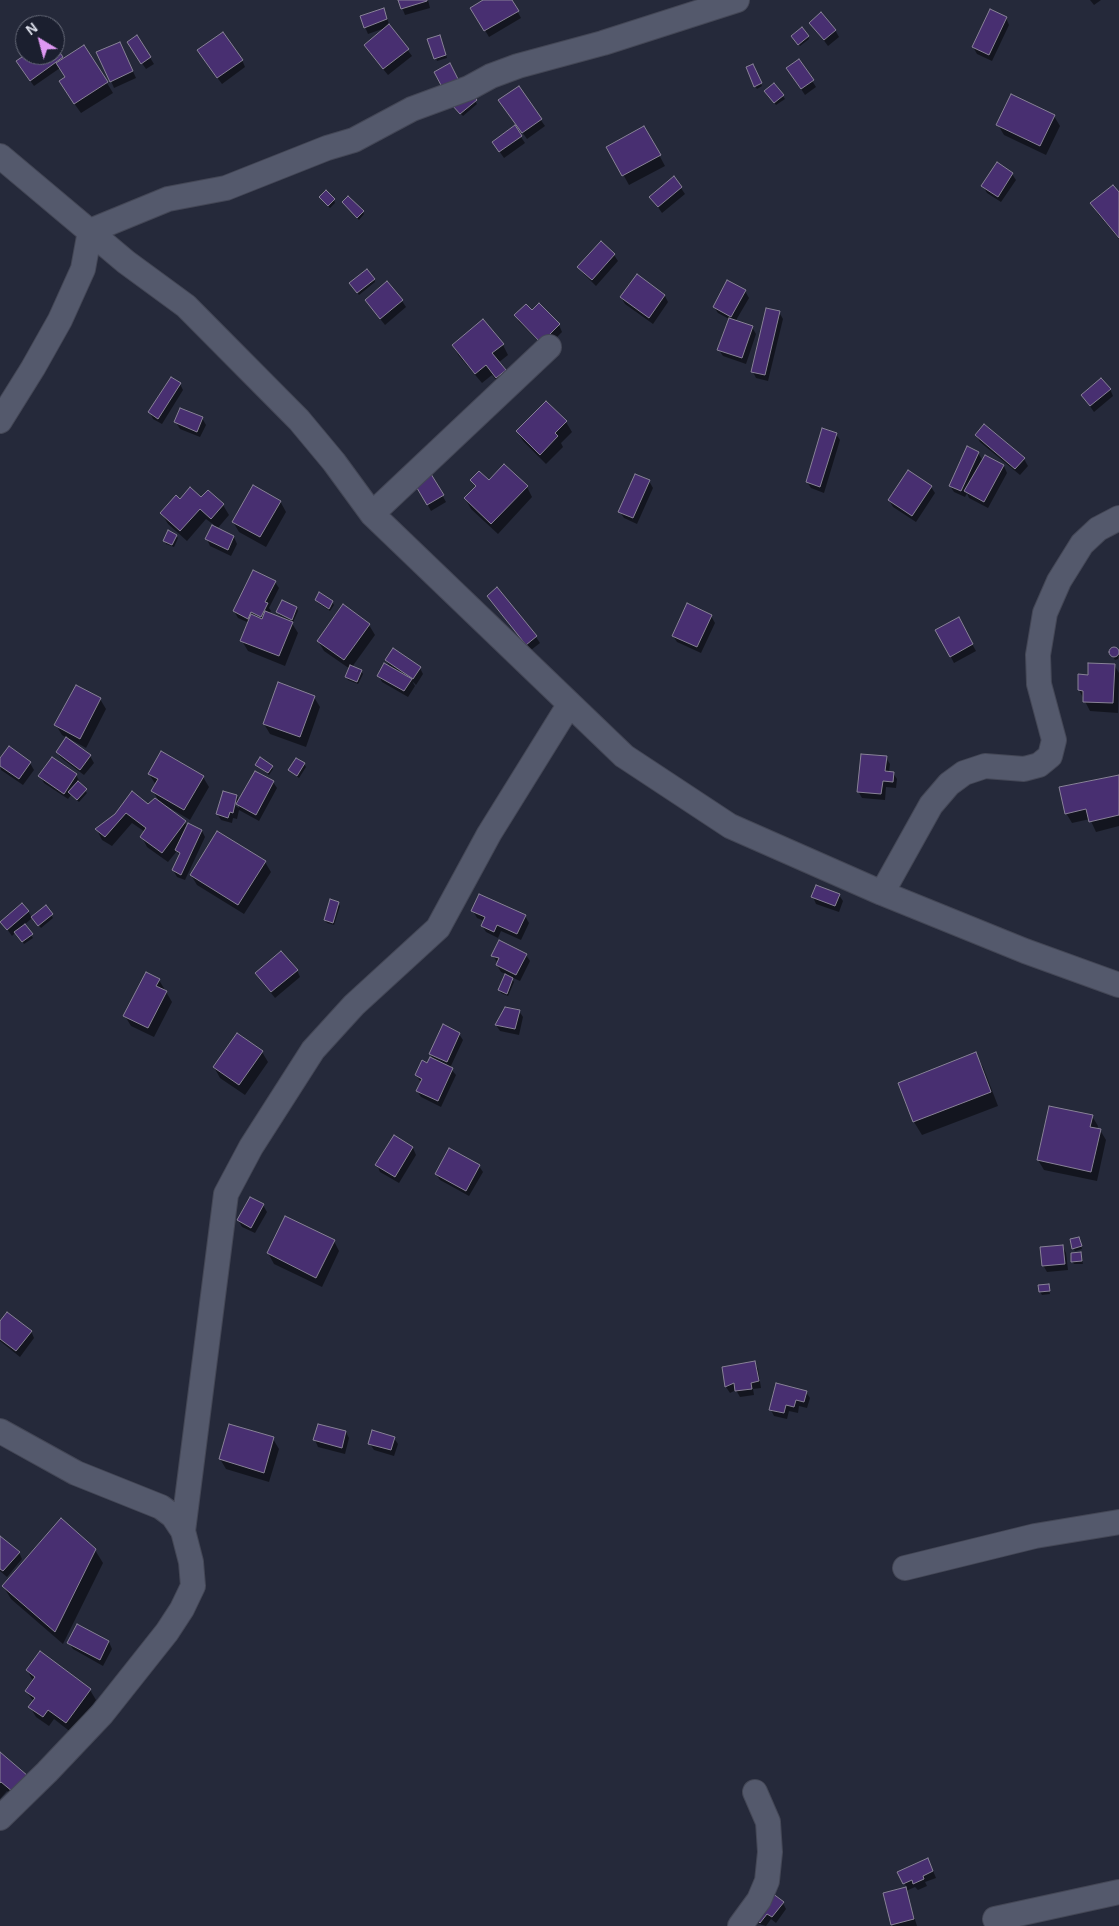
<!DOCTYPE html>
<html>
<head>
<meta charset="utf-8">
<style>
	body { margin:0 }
	#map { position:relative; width:1119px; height:1926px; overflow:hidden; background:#25293a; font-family:Arial,sans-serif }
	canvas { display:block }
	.north { position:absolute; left:15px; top:15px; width:50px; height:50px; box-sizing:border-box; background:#1b1f2f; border:1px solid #696d7b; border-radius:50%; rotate:323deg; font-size:14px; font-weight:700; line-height:20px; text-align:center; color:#dee1ec }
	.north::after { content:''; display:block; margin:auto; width:18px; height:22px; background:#de98f2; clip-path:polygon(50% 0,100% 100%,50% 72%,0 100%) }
</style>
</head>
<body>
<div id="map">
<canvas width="1119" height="1926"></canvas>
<div class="north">N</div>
</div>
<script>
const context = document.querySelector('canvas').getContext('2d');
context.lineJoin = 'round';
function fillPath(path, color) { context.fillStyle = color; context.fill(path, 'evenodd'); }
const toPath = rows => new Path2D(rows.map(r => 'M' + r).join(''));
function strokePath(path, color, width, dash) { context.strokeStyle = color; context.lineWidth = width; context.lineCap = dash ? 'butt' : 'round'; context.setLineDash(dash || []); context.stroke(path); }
fillPath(toPath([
	[399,0,428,0,430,8,405,15],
	[486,0,511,0,521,18,489,37,472,8],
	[1090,0,1101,0,1094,5],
	[383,9,390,26,412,56,388,75,369,52,388,27,368,34,365,27],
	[1006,18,1009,25,992,61,977,54,973,47],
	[811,23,835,30,839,37,828,46],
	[808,36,809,39,800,46,794,39],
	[137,37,154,64,146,69,132,49],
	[441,39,447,58,437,61,429,40],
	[55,48,63,60,107,83,113,93,81,113,66,92,66,78,60,68,34,86,21,68,27,55,55,55],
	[123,50,136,78,114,88,111,81],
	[202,57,242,60,245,67,222,84],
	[799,60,816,87,805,95,791,74],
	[754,68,762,86,757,89,755,86],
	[774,85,785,99,776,105,768,94],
	[518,88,545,126,527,139,504,107],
	[469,92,477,104,463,116,455,108],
	[1054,116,1060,126,1046,155,1004,135,998,125],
	[644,127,665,166,629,185,608,147],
	[521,137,525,143,504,158,497,148],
	[1012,174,1016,180,1001,202,987,193,983,186],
	[674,178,685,194,662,213,651,197],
	[1119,194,1119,239,1098,214,1092,204],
	[322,200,334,200,335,203,330,208],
	[343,203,363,212,364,214,359,220],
	[601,243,614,255,618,261,596,286,583,273,579,267],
	[374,279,375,282,359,295,352,286],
	[745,291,749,298,735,322,752,327,756,334,746,364,723,356,719,350,729,319,718,313,714,307],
	[665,296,668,302,653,324,625,304,621,297],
	[366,301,402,301,406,307,385,325],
	[532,312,559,325,562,332,546,348,519,322,516,316],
	[779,312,783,319,768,381,756,378,753,372],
	[503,345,508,355,498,363,511,381,503,388,492,375,482,383,459,356,453,346],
	[180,384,183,390,162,424,153,419,150,412],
	[1110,389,1113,396,1094,412,1082,395],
	[546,402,566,422,572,432,561,443,563,447,546,464,523,441,517,431],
	[202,418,206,425,200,437,180,429,176,422],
	[836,434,840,440,824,493,811,488,807,482],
	[976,435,1024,459,1028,466,1020,475,980,442],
	[978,453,983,461,985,456,1004,466,1007,473,988,508,969,498,967,493,965,497,954,492,950,486],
	[431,475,446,502,431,511,416,484],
	[472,480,527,487,532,497,498,534,471,509,465,498,476,487],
	[649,481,653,488,637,524,624,518,620,512],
	[931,487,935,493,916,522,893,507,889,500],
	[201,499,223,505,229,515,217,529,234,537,237,544,231,556,210,546,207,539,214,525,206,519,187,541,168,524,162,514,180,501],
	[280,501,286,512,266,547,239,532,233,522],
	[176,536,178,538,174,547,166,544,165,541],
	[275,582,279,588,269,608,271,611,269,614,286,621,287,619,279,615,278,612,283,602,297,608,298,611,293,622,290,620,298,633,285,666,248,651,242,641,249,623,238,618,234,611],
	[320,594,332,602,334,605,330,611,318,603,316,600],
	[488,596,536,637,540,643,531,650],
	[343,606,369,625,375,635,352,667,361,671,363,674,358,684,348,680,346,677,350,669,324,651,318,641],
	[711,616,715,623,701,653,677,642,673,636],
	[958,619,976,651,954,663,937,631],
	[1114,649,1119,654,1118,659,1115,660,1110,652],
	[386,660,420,668,423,674,416,685,412,681,415,686,408,697,382,682,379,676,391,669],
	[1114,665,1119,673,1118,713,1090,711,1079,690,1089,676],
	[314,697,320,707,306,747,270,734,264,724],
	[100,699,106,709,86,748,70,739,69,741,90,756,94,763,84,775,61,758,57,752,67,738,62,735,56,725],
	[886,758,890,764,889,772,893,773,897,779,896,788,886,787,885,800,862,798,858,791],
	[0,760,30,763,34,770,23,785,1,770],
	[304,764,306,767,299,778,289,770],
	[256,765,272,767,273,769,269,775],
	[255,772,273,782,277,788,259,821,239,810,237,819,233,818,232,823,221,820,217,814,224,792,237,796,239,801],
	[231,800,239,805,239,808,230,803],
	[149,774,203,777,209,787,190,820,165,805,164,807,185,822,187,827,202,831,205,837,185,880,177,877,173,870,180,857,177,851,168,862,147,847,142,837,145,832,132,823,112,846,102,840,97,830,116,815,160,803,153,791,156,785],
	[76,775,80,782,79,784,87,793,79,802,71,795,68,799,44,783,40,776],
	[1119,777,1119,826,1096,832,1090,819,1072,823,1066,813],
	[265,862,271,872,244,914,197,885,191,875],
	[839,895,843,901,839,912,816,904,813,897],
	[338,903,340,906,334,925,327,923,325,920],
	[46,907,53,918,41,928,34,920],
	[28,911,32,918,24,925,33,938,24,944,16,932,12,936,2,922],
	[473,911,525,916,529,923,521,940,501,931,498,938,486,932,482,926,484,921,477,918],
	[526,955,530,961,520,981,511,977,514,982,508,996,501,993,499,990,506,974,501,972,497,965,498,963,493,956],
	[297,970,300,977,275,998,256,974],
	[159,980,172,1002,154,1037,131,1026,125,1016],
	[519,1011,523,1017,519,1035,500,1031,496,1025],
	[459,1034,463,1040,450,1068,456,1075,441,1107,421,1097,417,1091,421,1082,416,1075,434,1060,430,1054],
	[262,1052,268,1062,245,1095,220,1078,214,1067],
	[975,1054,983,1067,998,1106,922,1135,914,1122,899,1084],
	[1092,1116,1098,1126,1097,1130,1100,1130,1106,1140,1097,1181,1044,1170,1038,1160],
	[394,1137,413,1148,416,1155,399,1183,380,1172,377,1165],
	[479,1166,483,1172,469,1196,440,1180,436,1174],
	[263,1205,267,1212,255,1233,242,1227,238,1220],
	[334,1241,339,1251,322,1287,274,1264,268,1253],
	[1080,1241,1082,1249,1075,1251,1073,1248],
	[1063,1247,1066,1253,1068,1270,1047,1272,1043,1265],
	[1080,1253,1083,1264,1074,1264,1072,1261],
	[1048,1285,1050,1294,1042,1295,1040,1292],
	[0,1323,31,1331,34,1338,20,1357,0,1341],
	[755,1363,758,1369,761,1388,753,1389,754,1395,740,1397,736,1390,730,1393,726,1387,723,1368],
	[806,1392,810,1398,807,1408,799,1406,798,1413,789,1411,787,1419,774,1416,771,1410],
	[346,1432,349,1438,345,1454,318,1447,315,1440],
	[394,1438,398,1444,394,1456,374,1450,370,1444],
	[273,1439,279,1449,269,1482,226,1469,220,1459],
	[0,1538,19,1552,22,1559,7,1577,0,1571],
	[95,1550,103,1563,63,1644,11,1599,3,1586],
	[78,1626,109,1642,112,1649,103,1666,73,1649,69,1643],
	[40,1653,90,1690,96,1700,72,1733,54,1719,49,1726,36,1717,30,1707,34,1702,26,1691,33,1681,27,1670],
	[0,1753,19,1801,7,1791,0,1799],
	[931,1866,936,1878,925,1882,927,1886,918,1890,915,1887,906,1891,917,1926,893,1926,884,1894,907,1888,899,1872],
	[783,1903,786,1909,776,1923,771,1919,766,1926,759,1924,755,1917]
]), '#0007');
const building = toPath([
	[398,0,427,0,427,1,401,9,398,0],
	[483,0,512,0,519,11,484,31,470,8,483,0],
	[384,8,387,19,364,28,360,16,384,8],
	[990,9,1007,17,989,55,972,47,990,9],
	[821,12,836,30,824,40,809,23,821,12],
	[389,24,409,49,383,69,364,45,389,24],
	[802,27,809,36,798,45,791,36,802,27],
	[223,32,243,60,217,78,197,50,223,32],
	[137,35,151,57,141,64,127,42,137,35],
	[440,35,446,55,434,59,427,39,440,35],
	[120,42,133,71,110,82,96,52,120,42],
	[84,45,108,82,74,104,59,81,65,77,56,63,84,45],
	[55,46,63,57,30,81,16,61,25,55,55,55,55,46],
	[799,59,814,80,801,89,786,68,799,59],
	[450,63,458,79,442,87,434,72,450,63],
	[753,64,762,83,754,87,746,67,753,64],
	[774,83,784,95,774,103,764,91,774,83],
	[519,86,542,119,522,133,498,100,519,86],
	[469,91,477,100,460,114,452,105,469,91],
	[1011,94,1055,115,1040,146,996,125,1011,94],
	[515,125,522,136,499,152,492,142,515,125],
	[644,126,661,155,622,176,606,147,644,126],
	[997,162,1013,173,998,197,981,186,997,162],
	[674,176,682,187,658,207,649,197,674,176],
	[1113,185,1119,192,1119,238,1090,203,1113,185],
	[326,190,335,199,328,206,319,197,326,190],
	[348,196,364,211,357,218,342,202,348,196],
	[601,241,615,254,592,280,577,267,601,241],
	[367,269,375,279,357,293,349,283,367,269],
	[637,274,665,295,649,318,620,297,637,274],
	[727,280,746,290,731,317,713,307,727,280],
	[387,281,403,300,380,319,365,300,387,281],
	[539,303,560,324,541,343,514,315,526,304,532,310,539,303],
	[766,308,780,311,765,375,751,372,766,308],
	[729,318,753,326,742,358,717,350,729,318],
	[483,319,504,344,492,353,506,370,496,378,486,365,475,374,452,345,483,319],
	[171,377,181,383,158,419,148,412,171,377],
	[1101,378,1111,389,1090,406,1081,395,1101,378],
	[546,401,567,421,555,433,558,436,540,455,516,431,546,401],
	[180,408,203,417,197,432,174,422,180,408],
	[984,424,1025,458,1015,469,975,435,984,424],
	[822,428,837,433,820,487,806,482,822,428],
	[967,446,979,452,961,491,949,486,967,446],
	[985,455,1004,465,984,502,964,491,985,455],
	[504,464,528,486,491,524,464,498,476,486,470,480,479,471,489,480,504,464],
	[908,470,932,486,912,516,888,500,908,470],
	[431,474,444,495,427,505,414,483,431,474],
	[635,474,650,480,633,518,618,512,635,474],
	[253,485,281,501,260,537,232,522,253,485],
	[190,487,201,497,208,490,224,504,211,519,200,509,180,531,160,513,176,495,180,499,190,487],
	[212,525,234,536,228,550,205,539,212,525],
	[168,530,177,535,172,545,163,541,168,530],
	[253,570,276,581,265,602,268,603,261,617,251,612,248,619,233,611,253,570],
	[497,587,537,636,526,645,487,596,497,587],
	[319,592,333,601,329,609,315,600,319,592],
	[282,600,297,607,292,620,276,612,282,600],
	[687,603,712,615,697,647,672,636,687,603],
	[343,604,370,624,344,660,317,641,343,604],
	[265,611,293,622,279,656,240,641,251,614,262,619,265,611],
	[959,617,973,644,950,657,935,630,959,617],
	'1109 652a5 5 0 1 1 10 0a5 5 0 1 1-10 0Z',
	[393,648,421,667,413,679,385,660,393,648],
	[384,663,412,679,404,691,377,676,384,663],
	[1088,663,1115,664,1113,703,1083,702,1083,691,1078,690,1078,674,1088,675,1088,663],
	[350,665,362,670,357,682,345,677,350,665],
	[278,682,315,696,300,737,263,724,278,682],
	[76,685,101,698,80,739,54,725,76,685],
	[66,737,91,755,80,770,56,752,66,737],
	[9,746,31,762,19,779,0,766,0,758,9,746],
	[161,751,204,776,184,810,151,791,158,779,148,774,161,751],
	[861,754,887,756,885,771,894,772,893,782,883,781,881,794,857,792,861,754],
	[52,757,77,774,64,794,38,776,52,757],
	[260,757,273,766,268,773,255,765,260,757],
	[296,758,305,763,297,776,288,770,296,758],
	[255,771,274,781,256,815,236,804,255,771],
	[1119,775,1119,815,1089,822,1086,809,1065,814,1059,787,1119,775],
	[78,781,87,789,77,800,68,792,78,781],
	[132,791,148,804,155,798,186,821,162,853,140,837,146,828,126,813,105,837,95,829,115,814,132,791],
	[223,791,237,795,233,813,230,812,228,818,216,814,223,791],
	[188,823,202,830,181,875,172,870,180,853,175,850,188,823],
	[217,831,266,861,238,905,190,875,217,831],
	[816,885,840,894,835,906,811,897,816,885],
	[479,894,526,915,517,934,497,925,494,932,481,926,485,917,471,911,479,894],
	[330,899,339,902,333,923,324,920,330,899],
	[22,903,29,911,7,930,0,922,22,903],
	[46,905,53,914,38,926,31,917,46,905],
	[25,924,33,934,22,942,14,932,25,924],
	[499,940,527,954,516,975,496,965,499,958,491,956,499,940],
	[281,951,298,970,271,992,255,973,281,951],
	[146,972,160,979,156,986,167,991,148,1028,123,1016,146,972],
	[505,974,513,978,507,994,498,990,505,974],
	[505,1007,520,1010,515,1029,495,1025,505,1007],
	[443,1024,460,1033,447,1062,429,1054,443,1024],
	[237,1033,263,1051,239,1085,213,1067,237,1033],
	[976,1052,991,1092,913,1122,898,1083,976,1052],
	[430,1057,453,1068,438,1101,416,1091,422,1079,415,1075,422,1060,427,1063,430,1057],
	[1049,1106,1093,1115,1090,1127,1101,1129,1091,1172,1037,1160,1049,1106],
	[394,1135,413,1147,395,1177,375,1165,394,1135],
	[449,1148,480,1165,466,1191,435,1174,449,1148],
	[250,1197,264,1204,251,1228,237,1220,250,1197],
	[285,1216,335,1240,316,1278,267,1253,285,1216],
	[1079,1237,1082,1246,1072,1249,1070,1239,1079,1237],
	[1063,1245,1065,1264,1042,1266,1040,1247,1063,1245],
	[1081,1252,1082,1261,1071,1262,1071,1253,1081,1252],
	[1049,1284,1050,1291,1039,1292,1038,1285,1049,1284],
	[7,1312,32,1331,16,1351,0,1339,0,1321,7,1312],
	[755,1361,759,1381,751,1383,752,1389,735,1391,734,1383,725,1387,722,1367,755,1361],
	[776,1383,807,1391,804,1402,796,1400,794,1407,786,1405,784,1413,769,1410,776,1383],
	[229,1424,274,1437,264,1473,219,1459,229,1424],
	[318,1424,346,1431,342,1448,313,1440,318,1424],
	[372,1430,395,1437,391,1450,368,1444,372,1430],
	[61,1518,96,1549,55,1632,2,1586,61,1518],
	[0,1536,20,1552,3,1571,0,1569,0,1536],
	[77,1624,109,1641,100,1660,67,1643,77,1624],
	[40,1651,91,1689,66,1723,48,1710,43,1717,28,1707,35,1698,25,1691,35,1677,26,1670,40,1651],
	[0,1752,28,1776,13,1792,1,1782,0,1783,0,1752],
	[928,1858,933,1871,923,1876,924,1879,913,1884,912,1880,903,1884,897,1872,928,1858],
	[906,1887,914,1919,891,1925,883,1893,906,1887],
	[772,1893,784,1902,772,1917,767,1914,760,1923,754,1917,772,1893]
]);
fillPath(building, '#482f71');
strokePath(building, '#888297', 1);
const minor = toPath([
	[0,156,126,262,186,306,299,420,334,462,372,514,624,756,730,826,882,893,1025,951,1119,985],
	[0,421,33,368,60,320,83,269,90,231,168,199,226,188,327,148,354,140,412,109,469,88,491,76,518,66,603,43,737,0],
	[372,514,549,347],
	[882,893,931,805,949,784,964,773,985,766,1024,769,1039,765,1050,756,1054,740,1039,684,1038,655,1045,613,1059,581,1082,544,1098,529,1119,518],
	[0,1431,76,1473,161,1507,173,1516,183,1531,191,1562,193,1586,182,1609,167,1632,102,1714,47,1772,0,1818],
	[183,1531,226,1194,251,1147,313,1050,354,1005,438,928,489,834,569,705],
	[905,1568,1035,1536,1119,1522],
	[995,1919,1119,1892],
	[740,1926,759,1900,767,1881,770,1852,768,1822,755,1792]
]);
strokePath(minor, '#444756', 26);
strokePath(minor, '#54596c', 24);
</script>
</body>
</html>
